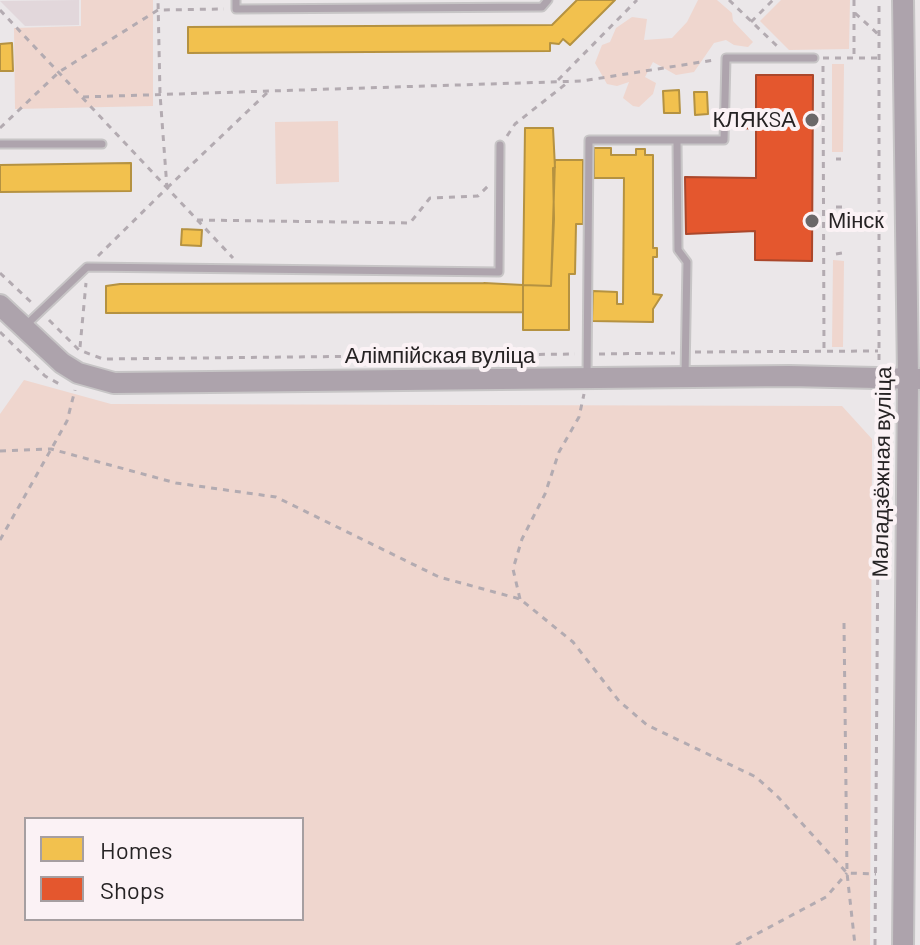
<!DOCTYPE html>
<html>
<head>
<meta charset="utf-8">
<style>
	body { margin:0 }
	#map { position:relative; width:920px; height:945px; overflow:hidden; background:#ebe7e9; font-family:Barlow,sans-serif }
	canvas { display:block }
	.legend { position:absolute; left:24px; top:817px; width:280px; height:104px; box-sizing:border-box; background:#fbf2f5; border:2px solid #a69fa1; margin:0; padding:10px 14px; list-style:none; font-size:24px; color:#262324 }
	.legend li { display:flex; align-items:center; gap:16px; height:40px }
	.legend b { width:40px; border:2px solid #a69fa1 }
</style>
</head>
<body>
<div id="map">
<canvas width="920" height="945"></canvas>
<ul class="legend">
<li><b style="height:22px;background:#f2c14e"></b>Homes</li>
<li><b style="height:22px;background:#e4572e"></b>Shops</li>
</ul>
</div>
<script>
const context = document.querySelector('canvas').getContext('2d');
context.lineJoin = 'round';
function fillPath(path, color) { context.fillStyle = color; context.fill(path, 'evenodd'); }
const toPath = rows => new Path2D(rows.map(r => 'M' + r).join(''));
function strokePath(path, color, width, dash) { context.strokeStyle = color; context.lineWidth = width; context.lineCap = dash ? 'butt' : 'round'; context.setLineDash(dash || []); context.stroke(path); }
function label(font, color, halo, rows, align = 'center') {
  context.font = font + ' Barlow,sans-serif'; context.lineWidth = 8; context.setLineDash([]); context.textBaseline = 'middle'; context.strokeStyle = halo; context.fillStyle = color; for (const [text, x, y, turn = 0] of rows) {
    context.save(); context.translate(x, y); context.rotate((+turn || 0) * Math.PI / 180); context.textAlign = isNaN(turn) ? turn : align; if (halo) context.strokeText(text, 0, 0); context.fillText(text, 0, 0); context.restore();
  }
}
fillPath(toPath([
	[79,0,79,25,25,26,0,1]
]), '#e2d7db');
fillPath(toPath([
	[81,0,153,0,153,106,15,109,14,28,81,26],
	[698,0,717,0,732,13,733,21,753,42,748,47,734,45,726,40,714,43,694,72,676,75,653,62,645,77,656,83,653,94,639,107,633,106,623,98,629,82,617,86,607,84,595,63,602,45,610,42,616,28,632,17,647,19,644,40,672,38,687,22],
	[781,0,850,0,849,49,789,50,760,21],
	[832,64,844,64,843,152,832,152],
	[338,121,339,182,276,184,275,122],
	[833,260,844,261,843,347,832,347],
	[24,380,111,404,842,406,872,439,870,945,0,945,0,414],
	[26,819,302,819,302,919,26,919]
]), '#efd6ce');
const homes = toPath([
	[577,0,615,0,570,45,563,39,559,44,550,43,550,51,188,53,188,27,552,25,577,0],
	[12,43,13,71,0,71,0,44,12,43],
	[679,90,680,113,664,113,663,91,679,90],
	[694,92,707,92,708,114,695,115,694,92],
	[525,128,553,128,555,168,553,168,554,219,551,286,523,285,525,128],
	[594,148,611,148,611,155,636,155,636,149,645,149,645,155,653,155,653,248,657,248,657,257,653,257,653,294,662,295,653,309,653,322,592,321,593,291,617,292,617,304,623,304,624,178,594,178,594,148],
	[555,160,583,160,583,224,576,224,575,274,569,274,569,330,523,330,523,285,551,286,555,160],
	[131,163,131,191,0,192,0,165,131,163],
	[182,229,202,230,201,246,181,245,182,229],
	[484,283,523,285,523,312,106,313,106,286,120,284,484,283]
]);
fillPath(homes, '#f2c14e');
strokePath(homes, '#b59241', 2);
const shops = toPath([
	[756,75,813,75,812,261,755,260,755,231,686,234,685,177,756,178,756,129,741,128,737,124,740,120,756,118,756,75]
]);
fillPath(shops, '#e4572e');
strokePath(shops, '#ab472b', 2);
const lane = toPath([
	[236,0,236,9,542,7,548,0],
	[677,141,678,250,687,262,685,376],
	[0,144,102,144],
	[25,326,87,267,499,272,500,145],
	[587,377,589,140,724,140,726,58,814,58]
]);
const secondary = toPath([
	[0,305,62,363,78,373,114,383,789,376,920,379],
	[903,945,908,379,903,0]
]);
strokePath(lane, '#c7c5c6', 11);
strokePath(secondary, '#c7c5c6', 24);
strokePath(toPath([
	[729,0,778,47],
	[854,0,854,58],
	[0,10,233,258],
	[855,13,879,35],
	[751,22,773,0],
	[823,58,879,58],
	[823,66,824,350],
	[558,80,637,0],
	[83,97,582,81,714,60],
	[0,128,59,72,158,10,224,9],
	[507,136,515,124,567,83],
	[836,159,841,159],
	[167,188,271,89],
	[836,207,842,207],
	[197,220,410,223,430,198,478,196,489,185],
	[836,254,842,253],
	[98,256,167,188,160,94,158,0],
	[0,273,32,303],
	[49,320,79,350,103,359,575,354],
	[0,332,45,376,63,386],
	[80,347,86,283],
	[695,352,878,351],
	[599,354,675,353],
	[879,360,879,0],
	[0,451,51,449,176,483,276,497,439,577,520,599,573,642,619,701,647,725,756,777,778,797,847,873,876,874],
	[0,540,67,421,75,390],
	[520,599,513,569,522,539,545,494,559,452,579,417,584,394],
	[844,623,847,873,855,945],
	[736,945,826,897,847,873],
	[875,945,879,396]
]), '#b3abb1', 3, [6, 6]);
strokePath(lane, '#aea4ad', 7);
strokePath(secondary, '#ada3ac', 20);
for (const [x, y, r, color] of [
	[812,120,8,"#6b6869"],
	[812,221,8,"#6b6869"]
]) { const dot = new Path2D(); dot.arc(x, y, r, 0, 2 * Math.PI); context.fillStyle = color; context.fill(dot); strokePath(dot, '#fbf2f5', 3); }
label('22px', '#262324', '#fbf2f5', [
	["КЛЯКSА",796,120],
	["Мінск",828,221,"left"]
], 'right');
label('22px', '#262324', '#fbf2f5', [
	["Алімпійская вуліца",440,356],
	["Маладзёжная вуліца",882,472,-89]
]);
</script>
</body>
</html>
